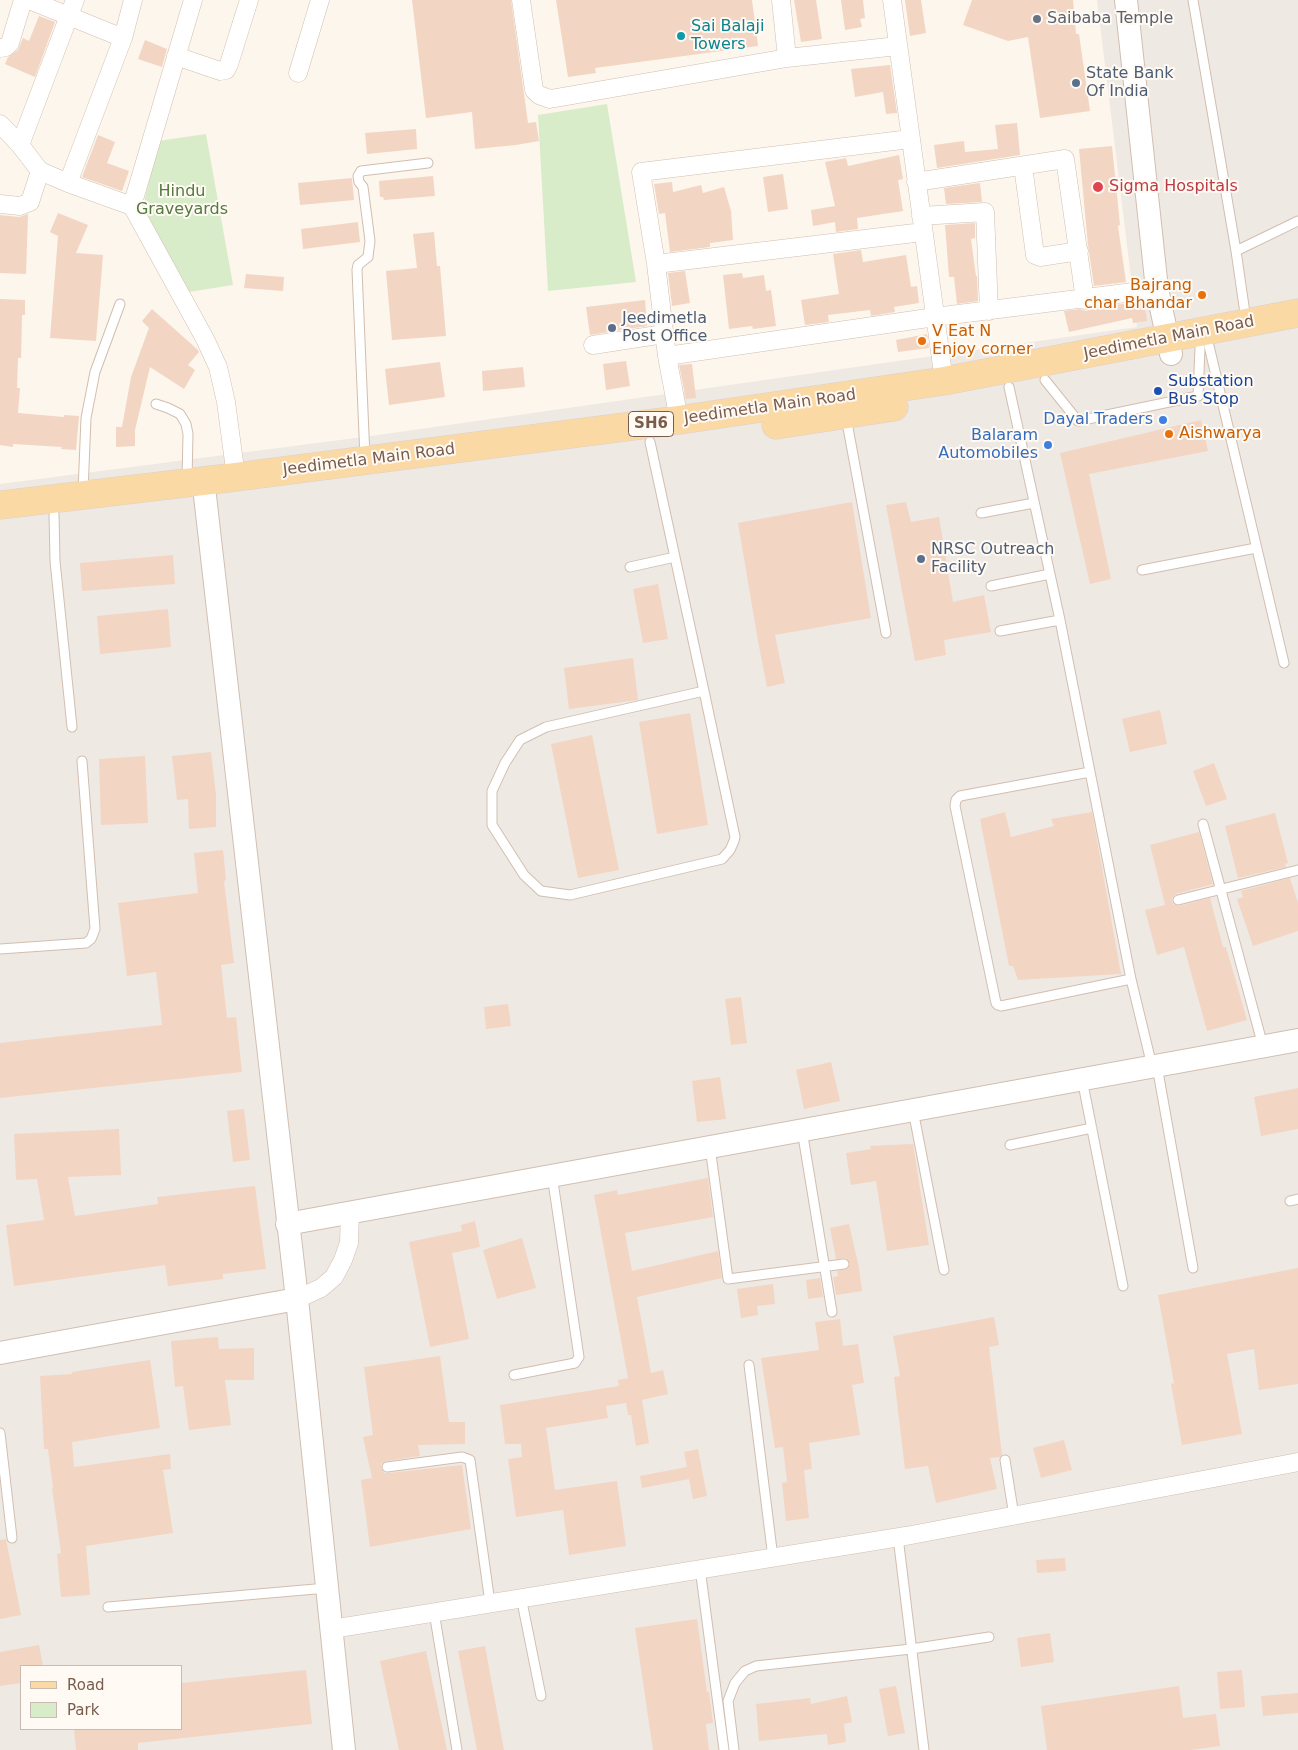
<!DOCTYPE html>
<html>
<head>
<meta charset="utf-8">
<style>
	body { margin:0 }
	#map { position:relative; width:1298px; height:1750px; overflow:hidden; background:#fdf6ec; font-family:"DejaVu Sans",sans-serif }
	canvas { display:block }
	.legend { position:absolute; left:20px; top:1665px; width:162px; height:65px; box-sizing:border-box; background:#fffaf3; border:1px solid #cabbb1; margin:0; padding:6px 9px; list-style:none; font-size:15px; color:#7a5c4d }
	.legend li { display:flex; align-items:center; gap:10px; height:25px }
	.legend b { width:25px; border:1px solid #cabbb1 }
</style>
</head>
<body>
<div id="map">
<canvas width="1298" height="1750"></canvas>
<ul class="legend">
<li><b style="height:6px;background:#fbd9a5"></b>Road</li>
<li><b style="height:14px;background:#d8ecc9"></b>Park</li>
</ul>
</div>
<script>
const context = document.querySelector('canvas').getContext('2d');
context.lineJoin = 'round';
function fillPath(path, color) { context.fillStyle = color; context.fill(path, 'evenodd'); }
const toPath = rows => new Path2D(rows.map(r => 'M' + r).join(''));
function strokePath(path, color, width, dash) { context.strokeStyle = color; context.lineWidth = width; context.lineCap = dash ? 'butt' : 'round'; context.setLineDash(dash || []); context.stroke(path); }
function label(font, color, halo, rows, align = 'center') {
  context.font = font + ' "DejaVu Sans",sans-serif'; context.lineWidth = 4; context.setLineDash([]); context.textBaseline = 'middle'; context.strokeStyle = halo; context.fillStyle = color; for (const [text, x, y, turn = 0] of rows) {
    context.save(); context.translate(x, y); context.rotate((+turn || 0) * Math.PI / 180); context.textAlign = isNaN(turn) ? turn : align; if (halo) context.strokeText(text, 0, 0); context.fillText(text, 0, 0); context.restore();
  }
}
fillPath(toPath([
	[1097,0,1298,0,1298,1750,0,1750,0,484,371,436,1137,327],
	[21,1666,181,1666,181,1729,21,1729]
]), '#efe9e4');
fillPath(toPath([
	[607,104,636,282,548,291,538,115],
	[206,134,233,285,189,292,143,207,158,141]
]), '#d8ecc9');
fillPath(toPath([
	[412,0,511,0,528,123,536,122,539,141,516,145,475,149,472,112,426,118],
	[556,0,752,0,758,46,595,68,596,73,568,77],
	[794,0,816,0,822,39,801,42],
	[841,0,863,0,865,18,860,19,862,27,845,30],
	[905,0,921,0,926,33,910,36],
	[972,0,1073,0,1076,34,1079,34,1090,111,1040,118,1028,37,1008,41,963,25],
	[39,16,55,22,35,77,5,64,8,57,18,50,23,38,29,41],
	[145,40,167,49,162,67,138,59],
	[890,65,897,113,886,114,883,92,855,97,851,69],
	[1017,123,1020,155,937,168,934,145,964,141,965,152,998,149,995,125],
	[416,129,417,149,367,154,365,133],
	[98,135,115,142,107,163,129,171,122,191,82,177],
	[1112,146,1120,225,1118,226,1126,282,1094,286,1088,245,1079,149],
	[899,155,903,179,898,180,903,211,857,218,858,229,836,232,835,222,813,226,811,210,835,206,825,162,846,158,848,166],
	[783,174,788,209,768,212,763,177],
	[433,176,435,196,384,200,383,197,380,197,379,181],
	[352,178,354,200,300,205,298,183],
	[672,182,673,192,701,185,703,193,724,187,731,211,733,240,710,243,710,247,670,252,665,213,659,214,654,184],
	[980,183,982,202,946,204,944,188],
	[58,213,88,225,76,253,103,255,96,341,50,338,58,236,50,232],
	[28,214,26,274,0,273,0,215,19,217],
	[358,222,360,242,303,249,301,229],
	[975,223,975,238,971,239,976,276,977,276,978,301,957,304,954,277,949,277,945,225],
	[434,232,437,266,440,266,446,336,392,340,386,271,417,268,413,234],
	[861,250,863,262,906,255,911,287,917,286,919,303,894,307,895,312,871,316,870,310,828,315,829,322,805,325,801,300,839,294,833,254],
	[685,271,690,303,672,306,668,273],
	[742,273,743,278,764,275,766,291,771,290,776,326,753,329,752,326,729,329,723,275],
	[246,274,284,277,283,291,244,288],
	[0,299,25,300,25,315,22,315,21,358,18,358,17,388,20,388,18,413,64,417,64,415,79,416,76,450,61,449,62,447,13,444,13,447,0,445],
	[645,300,647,326,590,335,586,307],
	[1144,301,1147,321,1133,323,1132,318,1069,332,1064,311,1080,309,1086,311,1092,308],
	[152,309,198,350,199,352,188,365,195,370,184,389,150,367,135,430,135,446,116,447,116,427,122,427,131,377,149,328,142,321],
	[927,334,929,348,898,352,896,340],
	[626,361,630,386,606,390,603,364],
	[440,362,445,397,389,405,385,369],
	[692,364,696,398,686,399,679,365],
	[523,367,525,387,483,391,482,371],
	[1201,420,1208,451,1089,474,1111,579,1090,584,1060,453],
	[852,502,871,618,775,635,785,683,767,687,758,641,738,523],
	[906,502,911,522,939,517,953,602,984,595,991,632,944,640,946,655,915,661,886,505],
	[173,555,175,584,82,591,80,563],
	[658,584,668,639,643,643,633,589],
	[168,609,171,647,100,654,97,616],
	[633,658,638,700,569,709,564,668],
	[1160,710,1167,744,1130,752,1122,719],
	[690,713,708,825,657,834,639,722],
	[592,735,619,870,578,878,551,744],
	[211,752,216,795,216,827,189,829,188,799,177,800,172,756],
	[145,756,148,823,101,825,99,759],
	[1214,763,1227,799,1206,806,1193,771],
	[1005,812,1011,837,1054,826,1051,819,1092,812,1121,974,1018,980,1013,966,1009,966,980,819],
	[1275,813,1288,863,1285,864,1286,867,1238,878,1225,826],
	[1199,832,1213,884,1176,894,1172,898,1172,902,1174,905,1179,906,1210,898,1223,947,1226,947,1247,1020,1207,1031,1184,947,1157,955,1145,910,1165,905,1150,845],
	[223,850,226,880,224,881,234,963,221,965,227,1018,236,1017,242,1072,0,1098,0,1043,162,1025,156,972,127,976,118,903,198,893,194,853],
	[1290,878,1298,903,1298,931,1253,946,1237,899,1243,897,1241,891],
	[741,997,747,1043,731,1045,725,999],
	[508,1004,511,1026,486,1029,484,1007],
	[831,1062,840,1101,804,1109,796,1070],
	[720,1077,726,1119,697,1122,692,1081],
	[1298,1088,1298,1129,1261,1136,1254,1097],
	[244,1109,250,1160,233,1162,227,1111],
	[119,1129,121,1175,68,1177,75,1216,158,1204,157,1197,255,1186,266,1269,223,1274,223,1279,168,1286,165,1265,14,1286,6,1225,44,1220,37,1179,16,1180,14,1134],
	[913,1144,929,1245,887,1251,876,1181,851,1185,846,1153,871,1149,870,1146],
	[708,1178,713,1217,625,1233,632,1271,718,1251,722,1278,637,1297,651,1373,663,1370,668,1394,642,1400,649,1443,636,1446,631,1415,628,1415,626,1403,606,1406,608,1418,546,1428,555,1490,617,1481,626,1546,569,1555,563,1510,516,1517,508,1459,522,1457,521,1444,505,1444,500,1405,619,1386,618,1380,628,1378,594,1195,617,1190,618,1195],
	[475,1221,480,1247,452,1253,469,1339,430,1347,409,1242,462,1231,461,1225],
	[849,1224,859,1268,862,1291,836,1295,833,1277,838,1276,837,1271,847,1269,850,1264,846,1258,836,1259,830,1228],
	[522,1238,536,1288,497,1299,483,1250],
	[1298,1268,1298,1384,1259,1390,1254,1349,1227,1354,1242,1434,1182,1445,1171,1384,1174,1383,1158,1295],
	[820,1278,823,1297,808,1299,806,1280],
	[773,1284,775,1304,757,1306,758,1315,741,1318,737,1289],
	[994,1317,999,1345,989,1347,1002,1455,1000,1457,990,1458,997,1489,936,1503,928,1466,905,1469,894,1377,900,1376,893,1336],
	[840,1319,843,1346,858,1344,864,1383,852,1385,860,1435,809,1443,812,1469,804,1470,809,1518,786,1521,782,1483,787,1482,783,1447,775,1448,761,1358,819,1350,815,1322],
	[218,1337,219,1349,254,1348,254,1380,225,1380,231,1425,189,1430,183,1386,175,1387,171,1341],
	[440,1356,449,1422,465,1422,465,1444,418,1445,420,1456,386,1461,381,1464,381,1468,384,1473,388,1473,462,1465,471,1529,370,1547,361,1480,372,1478,363,1437,373,1435,364,1367],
	[150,1360,160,1428,72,1442,74,1467,170,1454,171,1469,163,1470,173,1533,86,1546,90,1595,61,1597,57,1554,61,1553,52,1488,53,1488,48,1449,44,1449,40,1376,72,1374,72,1372],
	[1064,1440,1072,1470,1041,1478,1033,1448],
	[698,1449,707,1496,693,1499,689,1479,642,1488,640,1476,687,1467,684,1452],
	[6,1539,21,1615,0,1619,0,1540],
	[1065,1558,1066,1571,1037,1573,1036,1560],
	[697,1619,707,1692,709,1692,713,1723,706,1724,709,1750,653,1750,635,1628],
	[1050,1633,1054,1662,1021,1667,1017,1638],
	[39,1645,43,1666,21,1666,21,1683,0,1686,0,1652],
	[485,1646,504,1750,477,1750,458,1651],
	[426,1651,447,1750,399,1750,380,1661],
	[306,1670,312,1724,138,1743,138,1750,76,1750,74,1729,181,1729,181,1683],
	[1242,1670,1245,1707,1220,1709,1217,1672],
	[896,1686,905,1733,888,1736,879,1689],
	[1179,1686,1183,1718,1216,1714,1220,1746,1191,1750,1047,1750,1041,1706],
	[1298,1693,1298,1713,1263,1716,1261,1696],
	[847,1696,852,1722,844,1724,846,1742,828,1745,827,1734,759,1741,756,1704,810,1698,811,1704]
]), '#f3d5c3');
const service = toPath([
	[1193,0,1236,251,1246,320],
	[1236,251,1298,221],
	[1209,346,1284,663],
	[1045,380,1078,421,1198,396,1200,348],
	[1009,387,1060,620,1131,979,1152,1066],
	[156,404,168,408,180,414,186,424,188,434,187,480],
	[846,417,886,633],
	[650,442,704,691,735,837,734,841,730,850,722,859,570,895,541,891,524,875,492,825,492,791,505,763,520,740,546,727,704,691],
	[365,458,357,270,358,265,368,257,370,241,363,187,359,182,358,176,361,171,428,163],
	[83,492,86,418,95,372,120,304],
	[981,513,1034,503],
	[54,514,55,561,72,727],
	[630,567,675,557],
	[1142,570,1256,548],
	[991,586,1050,574],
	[1000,631,1060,620],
	[1090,772,960,796,956,800,955,806,996,1003,998,1005,1001,1006,1131,979],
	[1203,824,1263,1046],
	[1178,900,1298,870],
	[0,949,86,943,91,939,95,929,82,761],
	[1157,1066,1193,1268],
	[1082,1079,1123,1286],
	[913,1110,944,1270],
	[802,1130,832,1312],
	[1010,1145,1092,1128],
	[710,1147,728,1279,844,1264],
	[1290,1201,1298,1199],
	[749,1365,773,1558],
	[514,1375,575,1363,579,1357,552,1175],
	[0,1433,12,1538],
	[1005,1460,1014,1516],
	[387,1467,462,1457,470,1460,490,1603],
	[898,1537,924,1750],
	[700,1568,724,1750],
	[521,1597,541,1696],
	[108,1607,327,1588],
	[434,1612,457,1750],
	[734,1750,728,1701,735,1683,745,1671,756,1666,911,1649,989,1637]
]);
const minor = toPath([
	[29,0,123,38],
	[193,0,132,206,205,339,218,367,226,402,236,477],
	[521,0,534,90,539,95,550,99,787,58],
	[781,0,787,58,898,46],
	[892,0,944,381],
	[0,48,6,47,10,43,23,0],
	[176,56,220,71,226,70,229,64,249,0],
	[298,73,320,0],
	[0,124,20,145,40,171,68,183,132,206],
	[20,145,75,0],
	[1023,166,1035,255,1040,257,1079,251],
	[916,182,1065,159,1085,300],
	[68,183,123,38,133,0],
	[0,204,20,206,30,202,40,171],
	[921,216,985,212,989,311],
	[656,264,923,232],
	[593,345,664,334],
	[667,356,935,317,1157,289],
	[679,420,667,356,656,264,641,172,910,139],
	[297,1299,321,1288,334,1277,343,1260,349,1243,350,1212],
	[332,1629,906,1536,1298,1462]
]);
const tertiary = toPath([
	[1126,0,1157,289,1171,354],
	[205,496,297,1299,344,1750],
	[287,1224,1298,1040],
	[0,1353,297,1299]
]);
const primary = toPath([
	[776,425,894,407],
	[0,505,236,477,679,420,944,381,1298,313]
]);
strokePath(service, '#d1beb0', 11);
strokePath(minor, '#d1beb0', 19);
strokePath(tertiary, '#d1beb0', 24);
strokePath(primary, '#dad1cd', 29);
strokePath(service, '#fff', 9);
strokePath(minor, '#fff', 18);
strokePath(tertiary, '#fff', 22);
strokePath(primary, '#fbd9a5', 28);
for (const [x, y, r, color] of [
	[1037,19,5,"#6b7280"],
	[681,36,5,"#0f9aa8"],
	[1076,83,5,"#5c6f8a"],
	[1098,187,6,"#e0444e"],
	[1202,295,5,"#e8710a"],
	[612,328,5,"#5c6f8a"],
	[922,341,5,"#e8710a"],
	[1158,391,5,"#1a4fb4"],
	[1163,420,5,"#3f7fe0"],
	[1169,434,5,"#e8710a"],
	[1048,445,5,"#3f7fe0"],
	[921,559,5,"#5c6f8a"]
]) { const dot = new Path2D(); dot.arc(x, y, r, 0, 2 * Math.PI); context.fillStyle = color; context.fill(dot); strokePath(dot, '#fffaf3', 2); }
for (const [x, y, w] of [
	[651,424,45]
]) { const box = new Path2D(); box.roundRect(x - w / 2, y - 12.5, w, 25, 4); context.fillStyle = '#fffaf3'; context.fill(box); strokePath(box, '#7a5c4d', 1); }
label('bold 15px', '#7a5c4d', null, [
	["SH6",651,424]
]);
label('16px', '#5b616d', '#fffaf3', [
	["Saibaba Temple",1047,19]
], 'left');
label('16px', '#0d838f', '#fffaf3', [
	["Sai Balaji",691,27],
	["Towers",691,45]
], 'left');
label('16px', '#4e5e75', '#fffaf3', [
	["State Bank",1086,74],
	["Of India",1086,92],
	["Jeedimetla",622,319],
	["Post Office",622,337],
	["NRSC Outreach",931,550],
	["Facility",931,568]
], 'left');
label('16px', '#be3a42', '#fffaf3', [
	["Sigma Hospitals",1109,187]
], 'left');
label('16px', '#537a41', '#fffaf3', [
	["Hindu",182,192],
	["Graveyards",182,210]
]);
label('16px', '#c56008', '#fffaf3', [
	["Bajrang",1192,286,"right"],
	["char Bhandar",1192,304,"right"],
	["V Eat N",932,332],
	["Enjoy corner",932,350],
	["Aishwarya",1179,434]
], 'left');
label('16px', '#7a5c4d', '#fffaf3', [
	["Jeedimetla Main Road",1169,338,-11],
	["Jeedimetla Main Road",770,407,-8],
	["Jeedimetla Main Road",369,460,-7]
]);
label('16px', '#164399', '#fffaf3', [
	["Substation",1168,382],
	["Bus Stop",1168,400]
], 'left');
label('16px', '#366cbe', '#fffaf3', [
	["Dayal Traders",1153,420],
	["Balaram",1038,436],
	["Automobiles",1038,454]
], 'right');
</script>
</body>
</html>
